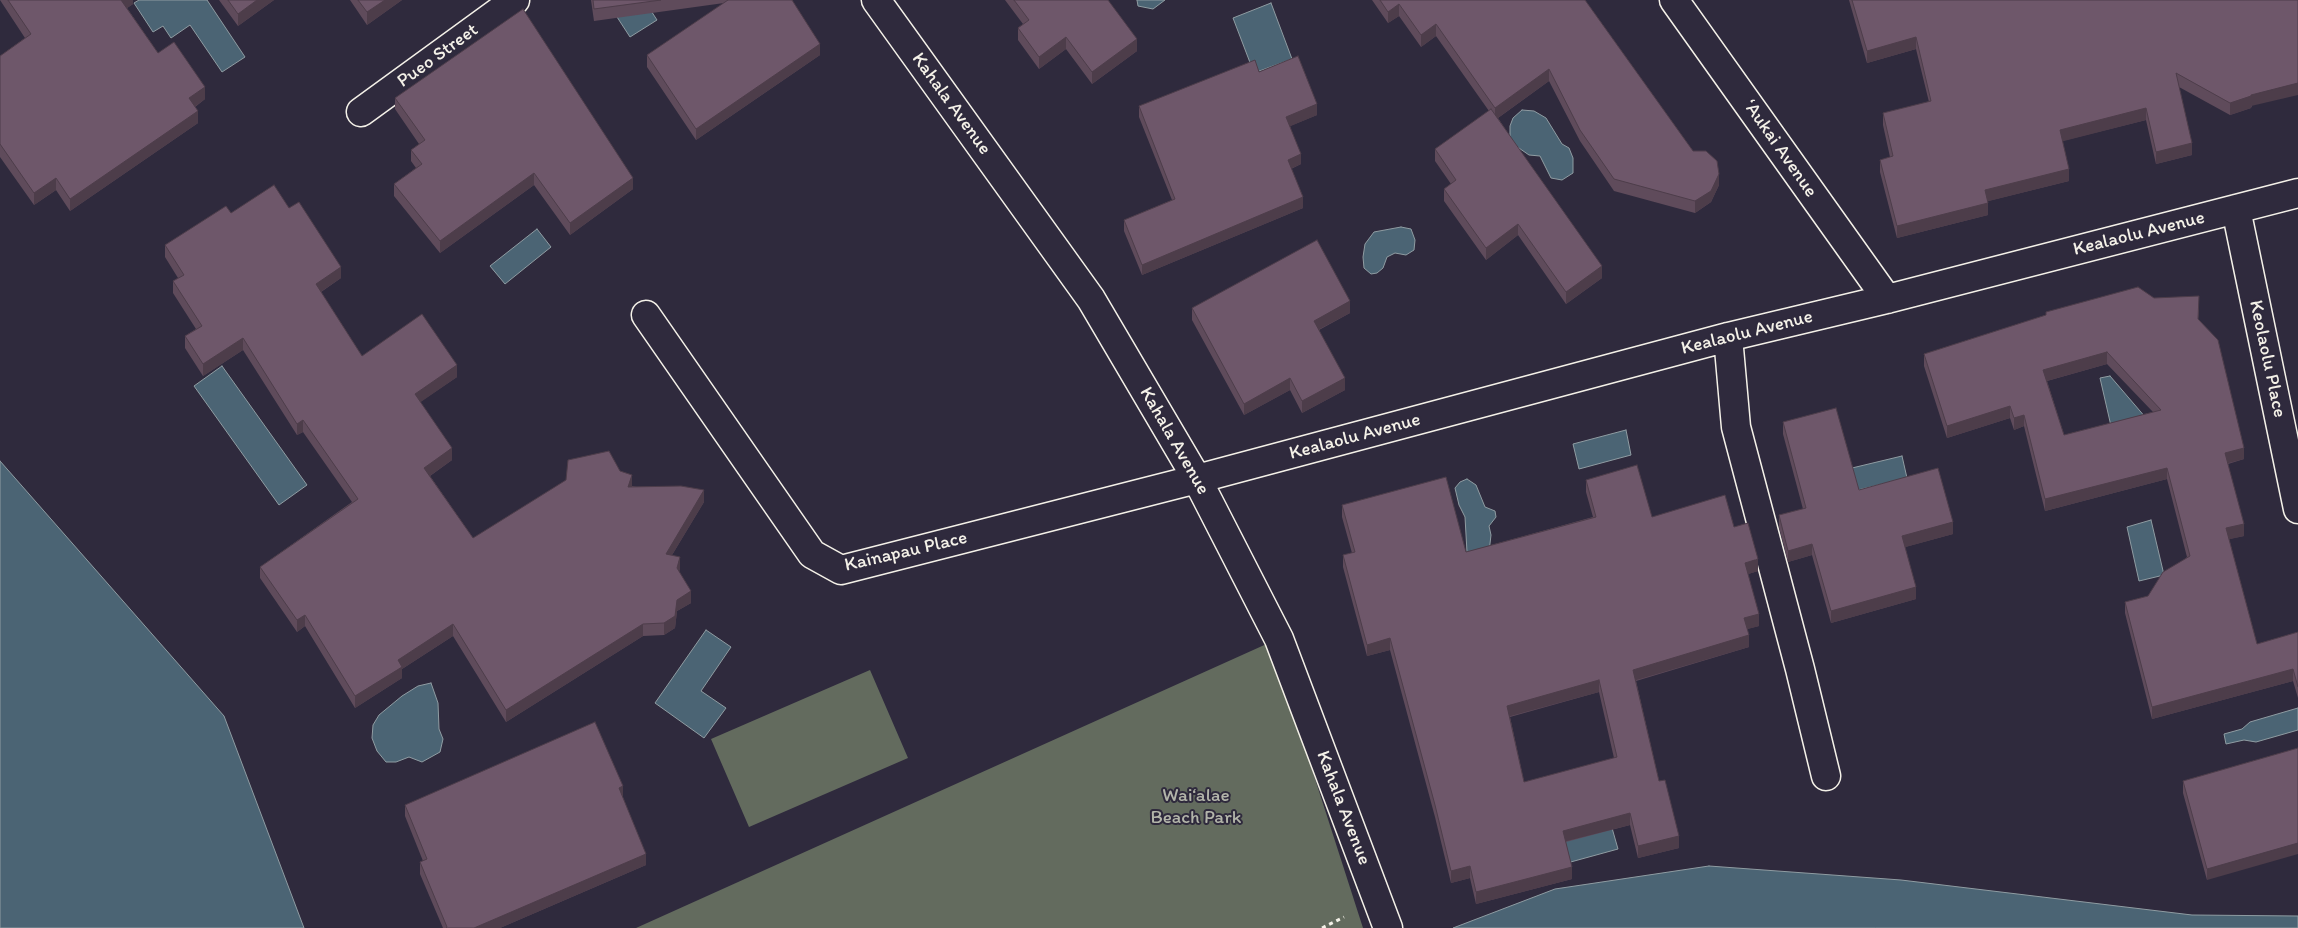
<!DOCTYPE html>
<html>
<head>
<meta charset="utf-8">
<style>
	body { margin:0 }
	canvas { display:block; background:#2f2a3d }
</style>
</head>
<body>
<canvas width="2298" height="928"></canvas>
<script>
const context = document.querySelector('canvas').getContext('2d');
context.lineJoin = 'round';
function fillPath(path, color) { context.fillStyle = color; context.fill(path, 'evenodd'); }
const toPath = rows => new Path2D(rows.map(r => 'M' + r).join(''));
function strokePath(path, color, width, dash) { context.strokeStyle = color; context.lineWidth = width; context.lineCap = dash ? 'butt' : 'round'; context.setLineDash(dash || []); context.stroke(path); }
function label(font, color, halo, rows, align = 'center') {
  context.font = font + ' Itim,sans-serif'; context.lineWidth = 4; context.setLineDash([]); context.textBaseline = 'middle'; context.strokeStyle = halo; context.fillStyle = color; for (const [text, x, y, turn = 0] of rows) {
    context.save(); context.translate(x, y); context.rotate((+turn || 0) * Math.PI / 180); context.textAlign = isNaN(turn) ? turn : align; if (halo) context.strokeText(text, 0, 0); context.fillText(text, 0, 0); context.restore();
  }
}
fillPath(toPath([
	[1271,642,1363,928,636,928],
	[870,670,908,758,749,827,711,739]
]), '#636b5e');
const water = toPath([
	[139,0,207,0,245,57,222,72,190,25,171,38,163,26,153,32,134,3,139,0],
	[606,0,644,0,657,20,630,37,606,0],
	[1137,0,1165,0,1153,9,1138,6,1137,0],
	[1271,3,1292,59,1254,73,1233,18,1271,3],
	[1522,110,1534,111,1546,118,1562,144,1569,148,1573,158,1573,173,1562,180,1551,178,1540,156,1529,155,1516,146,1510,137,1510,126,1513,118,1522,110],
	[1401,227,1411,229,1415,240,1414,250,1406,255,1395,253,1387,257,1383,268,1377,273,1371,274,1364,268,1363,257,1365,244,1374,232,1401,227],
	[537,229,551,247,505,284,490,266,537,229],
	[222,366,307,485,279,505,194,386,222,366],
	[2110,376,2146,418,2111,426,2100,378,2110,376],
	[1626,430,1631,455,1579,469,1573,444,1626,430],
	[1902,456,1907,478,1858,490,1852,468,1902,456],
	[0,461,224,716,304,928,0,928,0,461],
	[1467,479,1476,485,1485,507,1495,511,1496,517,1489,526,1491,535,1489,552,1467,552,1465,517,1459,505,1455,488,1460,482,1467,479],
	[2151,520,2164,575,2139,581,2127,527,2151,520],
	[706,630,731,647,701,691,726,708,704,738,655,703,706,630],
	[431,683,438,703,439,729,443,739,440,752,422,762,409,757,396,762,386,762,377,751,372,738,373,725,379,715,402,696,418,686,431,683],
	[2298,708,2298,730,2256,742,2244,740,2226,744,2224,734,2242,729,2250,722,2298,708],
	[1610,821,1618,849,1567,863,1559,836,1610,821],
	[1709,866,1901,880,2192,915,2298,916,2298,928,1453,928,1555,889,1709,866]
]);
fillPath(water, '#4b6474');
strokePath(water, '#8f9ca2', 1);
const minor = toPath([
	[876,0,1091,299,1197,479,1279,639,1388,928],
	[1674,0,1887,299],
	[361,112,515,0],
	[2236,209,2298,509],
	[646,315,812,554,841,570,1197,479,1728,337,1887,299,2298,193],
	[1728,337,1736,427,1800,669,1826,776]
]);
strokePath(minor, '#f4f1e8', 31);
strokePath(toPath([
	[1322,928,1344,917]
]), '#f4f1e8', 3, [4, 4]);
strokePath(minor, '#2f2a3d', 28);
fillPath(toPath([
	[0,0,133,0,133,4,127,8,158,53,205,99,195,107,198,123,70,211,56,190,34,205,0,157,0,56,25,38],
	[219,0,274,0,238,26],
	[350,0,402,0,367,25],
	[591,0,792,0,820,55,696,140,647,67,647,55,724,3,594,21],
	[1005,0,1108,0,1137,51,1092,84,1066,49,1039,69,1018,40,1018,28,1023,24],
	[1372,0,1585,0,1693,151,1719,185,1711,202,1695,213,1614,191,1580,141,1549,81,1498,118,1602,278,1566,304,1518,235,1486,260,1444,201,1444,189,1451,184,1435,161,1435,149,1489,111,1436,36,1421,47,1399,16,1388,23],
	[1849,0,2298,0,2251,108,2230,115,2179,87,2192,155,2156,164,2146,120,2062,141,2069,181,1988,201,1988,215,1897,238,1880,172,1880,160,1890,157,1883,125,1883,113,1929,102,1916,49,1867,63],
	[1259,72,1317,115,1290,126,1301,164,1291,169,1303,208,1142,275,1124,231,1124,220,1172,200,1139,117,1139,106],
	[395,98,633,189,570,235,534,185,440,253,394,196,394,184,416,168,411,161,411,150,419,144,395,109],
	[289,208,341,278,321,292,362,356,457,377,420,402,452,460,430,476,473,538,620,471,632,486,704,502,672,555,680,568,679,572,691,603,677,611,675,628,664,635,643,636,506,722,453,636,402,669,402,678,355,708,305,626,297,632,260,578,260,567,352,502,303,432,297,435,243,350,203,376,185,348,185,336,196,329,173,293,173,281,178,278,165,257,165,245,231,213],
	[2154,298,2199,308,2198,319,2244,459,2228,464,2244,536,2229,539,2257,644,2298,632,2298,698,2293,681,2152,719,2125,613,2125,602,2148,596,2187,557,2167,479,2045,511,2024,426,2014,430,2010,418,1947,438,1924,366,1924,354,2046,315,2046,312],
	[2107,364,2153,412,2064,435,2047,381],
	[1192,308,1350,313,1319,330,1345,390,1302,413,1290,390,1244,415,1192,320],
	[1783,422,1859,490,1953,534,1905,547,1916,599,1831,623,1812,555,1788,562,1779,527,1779,515,1803,509,1783,434],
	[1586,480,1652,517,1734,527,1758,571,1748,574,1759,626,1747,629,1749,647,1636,681,1659,781,1679,848,1638,858,1630,825,1566,842,1572,879,1476,904,1470,878,1451,883,1435,817,1390,650,1367,656,1343,567,1343,555,1352,553,1342,517,1342,505,1466,552,1593,517,1586,492],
	[1599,692,1614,758,1524,782,1510,717],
	[2298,748,2207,880,2183,793,2183,781],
	[623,798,646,865,500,928,443,928,420,874,420,862,423,861,405,816,405,805]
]), '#5f4b5b');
fillPath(toPath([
	[121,0,133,0,133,4,121,12],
	[257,0,274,0,238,26,238,14],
	[385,0,402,0,367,25,367,12],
	[1399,4,1399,16,1388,23,1388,12],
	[1436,24,1436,36,1421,47,1421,35],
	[1066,37,1066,49,1039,69,1039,57],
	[1916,37,1916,49,1867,63,1867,51],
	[1137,39,1137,51,1092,84,1092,72],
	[820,44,820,55,696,140,696,129],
	[1549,69,1549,81,1495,120,1495,108],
	[2298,83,2298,95,2251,106,2251,108,2230,115,2230,103,2251,95],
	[205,87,205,99,189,111,189,98],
	[1317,104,1317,115,1286,128,1286,117],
	[2146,108,2146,120,2060,142,2060,130],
	[198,111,198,123,70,211,70,199],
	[2192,143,2192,155,2156,164,2156,152],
	[1301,154,1301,164,1288,170,1288,160],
	[2069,169,2069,181,1985,202,1985,190],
	[534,173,534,185,440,253,440,241],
	[1719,174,1719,185,1711,202,1695,213,1695,201],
	[56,178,56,190,34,205,34,193],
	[633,178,633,189,570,235,570,223],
	[1303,197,1303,208,1142,275,1142,265],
	[1988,203,1988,215,1897,238,1897,226],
	[1518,224,1518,235,1486,260,1486,248],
	[1602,266,1602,278,1566,304,1566,292],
	[341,267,341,278,316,295,316,284],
	[1350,301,1350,313,1314,332,1314,321],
	[243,338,243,350,203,376,203,364],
	[2107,352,2107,364,2043,382,2043,370],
	[457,365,457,377,415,406,415,394],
	[1290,378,1290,390,1244,415,1244,404],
	[1345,378,1345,390,1302,413,1302,401],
	[2010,406,2010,418,1947,438,1947,426],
	[2024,415,2024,426,2014,430,2014,418],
	[303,420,303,432,297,435,297,424],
	[452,448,452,460,424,480,424,468],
	[2244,448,2244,459,2225,464,2225,453],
	[2167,468,2167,479,2045,511,2045,499],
	[632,475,632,487,628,487],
	[704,490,704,502,666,565,666,554],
	[1953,522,1953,534,1902,548,1902,536],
	[2244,524,2244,536,2226,540,2226,528],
	[1812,544,1812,555,1788,562,1788,551],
	[680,557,680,568,677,580,677,568],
	[1758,559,1758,571,1745,575,1745,563],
	[1916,587,1916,599,1831,623,1831,611],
	[691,591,691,603,677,611,675,628,664,635,664,623,677,600],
	[1759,614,1759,626,1744,630,1744,618],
	[305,615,305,626,297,632,297,620],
	[453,624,453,636,402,669,402,678,355,708,355,696,398,660],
	[643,624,643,636,506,722,506,710],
	[1749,635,1749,647,1633,681,1633,670],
	[1390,638,1390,650,1367,656,1367,645],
	[2293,669,2293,681,2152,719,2152,707],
	[1599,680,1599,692,1507,717,1507,706],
	[623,786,623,798,619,788],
	[1630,813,1630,825,1563,842,1563,831],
	[1679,836,1679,848,1638,858,1638,846],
	[2298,843,2298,854,2207,880,2207,869],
	[646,854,646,865,500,928,474,928],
	[1470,866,1470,878,1451,883,1451,871],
	[1572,867,1572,879,1476,904,1476,892]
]), '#4d3d4a');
const building = toPath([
	[8,0,121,0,158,53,174,42,205,87,189,98,198,111,70,199,56,178,34,193,0,144,0,56,31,34,8,0],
	[228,0,257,0,238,14,228,0],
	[358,0,385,0,367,12,358,0],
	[593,0,661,0,594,9,593,0],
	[728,0,792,0,820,44,696,129,647,55,728,0],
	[1014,0,1108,0,1137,39,1092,72,1066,37,1039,57,1018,28,1029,20,1014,0],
	[1380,0,1585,0,1693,151,1706,151,1717,161,1719,174,1711,191,1695,201,1614,179,1580,130,1549,69,1495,108,1436,24,1421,35,1399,4,1388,12,1380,0],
	[1852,0,2298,0,2298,83,2251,95,2251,96,2230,103,2176,73,2192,143,2156,152,2146,108,2060,130,2069,169,1985,190,1988,203,1897,226,1880,160,1893,156,1883,113,1931,101,1916,37,1867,51,1852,0],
	[523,9,633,178,570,223,534,173,440,241,394,184,422,164,411,150,425,140,395,98,523,9],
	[1298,56,1317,104,1286,117,1301,154,1288,160,1303,197,1142,265,1124,220,1175,199,1139,106,1255,60,1259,72,1298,56],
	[1491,109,1602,266,1566,292,1518,224,1486,248,1444,189,1456,180,1435,149,1491,109],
	[274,185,289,208,299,202,341,267,316,284,362,356,422,314,457,365,415,394,452,448,424,468,473,538,566,480,568,460,609,451,620,471,632,475,628,487,681,486,704,490,666,554,680,557,677,568,691,591,677,600,675,616,664,623,643,624,506,710,453,624,398,660,402,667,355,696,305,615,297,620,260,567,358,499,303,420,297,424,243,338,203,364,185,336,202,326,173,281,184,275,165,245,226,206,231,213,274,185],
	[1317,240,1350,301,1314,321,1345,378,1302,401,1290,378,1244,404,1192,308,1317,240],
	[2138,287,2154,298,2199,296,2198,319,2218,340,2244,448,2225,453,2244,524,2226,528,2257,644,2298,632,2298,687,2293,669,2152,707,2125,602,2148,596,2163,572,2190,556,2167,468,2045,499,2024,415,2014,418,2010,406,1947,426,1924,354,2046,315,2046,312,2138,287],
	[2107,352,2161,410,2064,435,2043,370,2107,352],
	[1836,408,1859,490,1938,468,1953,522,1902,536,1916,587,1831,611,1812,544,1788,551,1779,515,1806,508,1783,422,1836,408],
	[1637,465,1652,517,1725,495,1734,527,1748,523,1758,559,1745,563,1759,614,1744,618,1749,635,1633,670,1659,781,1665,780,1679,836,1638,846,1630,813,1563,831,1572,867,1476,892,1470,866,1451,871,1435,805,1390,638,1367,645,1343,555,1355,552,1342,505,1446,477,1466,552,1596,517,1586,480,1637,465],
	[1599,680,1617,757,1524,782,1507,706,1599,680],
	[595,722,623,786,619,788,646,854,474,928,446,928,447,927,420,862,427,859,405,805,595,722],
	[2298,748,2298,843,2207,869,2183,781,2298,748]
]);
fillPath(building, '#6e576a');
strokePath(building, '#4d3d4a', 1);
label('19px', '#f4f1e8', '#2f2a3d', [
	["Pueo Street",438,56,-36],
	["Kahala Avenue",951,104,54],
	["ʻAukai Avenue",1780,149,55],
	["Kealaolu Avenue",2139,234,-14],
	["Kealaolu Avenue",1747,333,-14],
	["Keolaolu Place",2267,359,78],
	["Kealaolu Avenue",1355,437,-15],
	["Kahala Avenue",1174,441,60],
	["Kainapau Place",906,552,-13],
	["Kahala Avenue",1343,808,69]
]);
label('19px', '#b3b5aa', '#2f2a3d', [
	["Waiʻalae",1196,796],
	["Beach Park",1196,818]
]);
</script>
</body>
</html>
